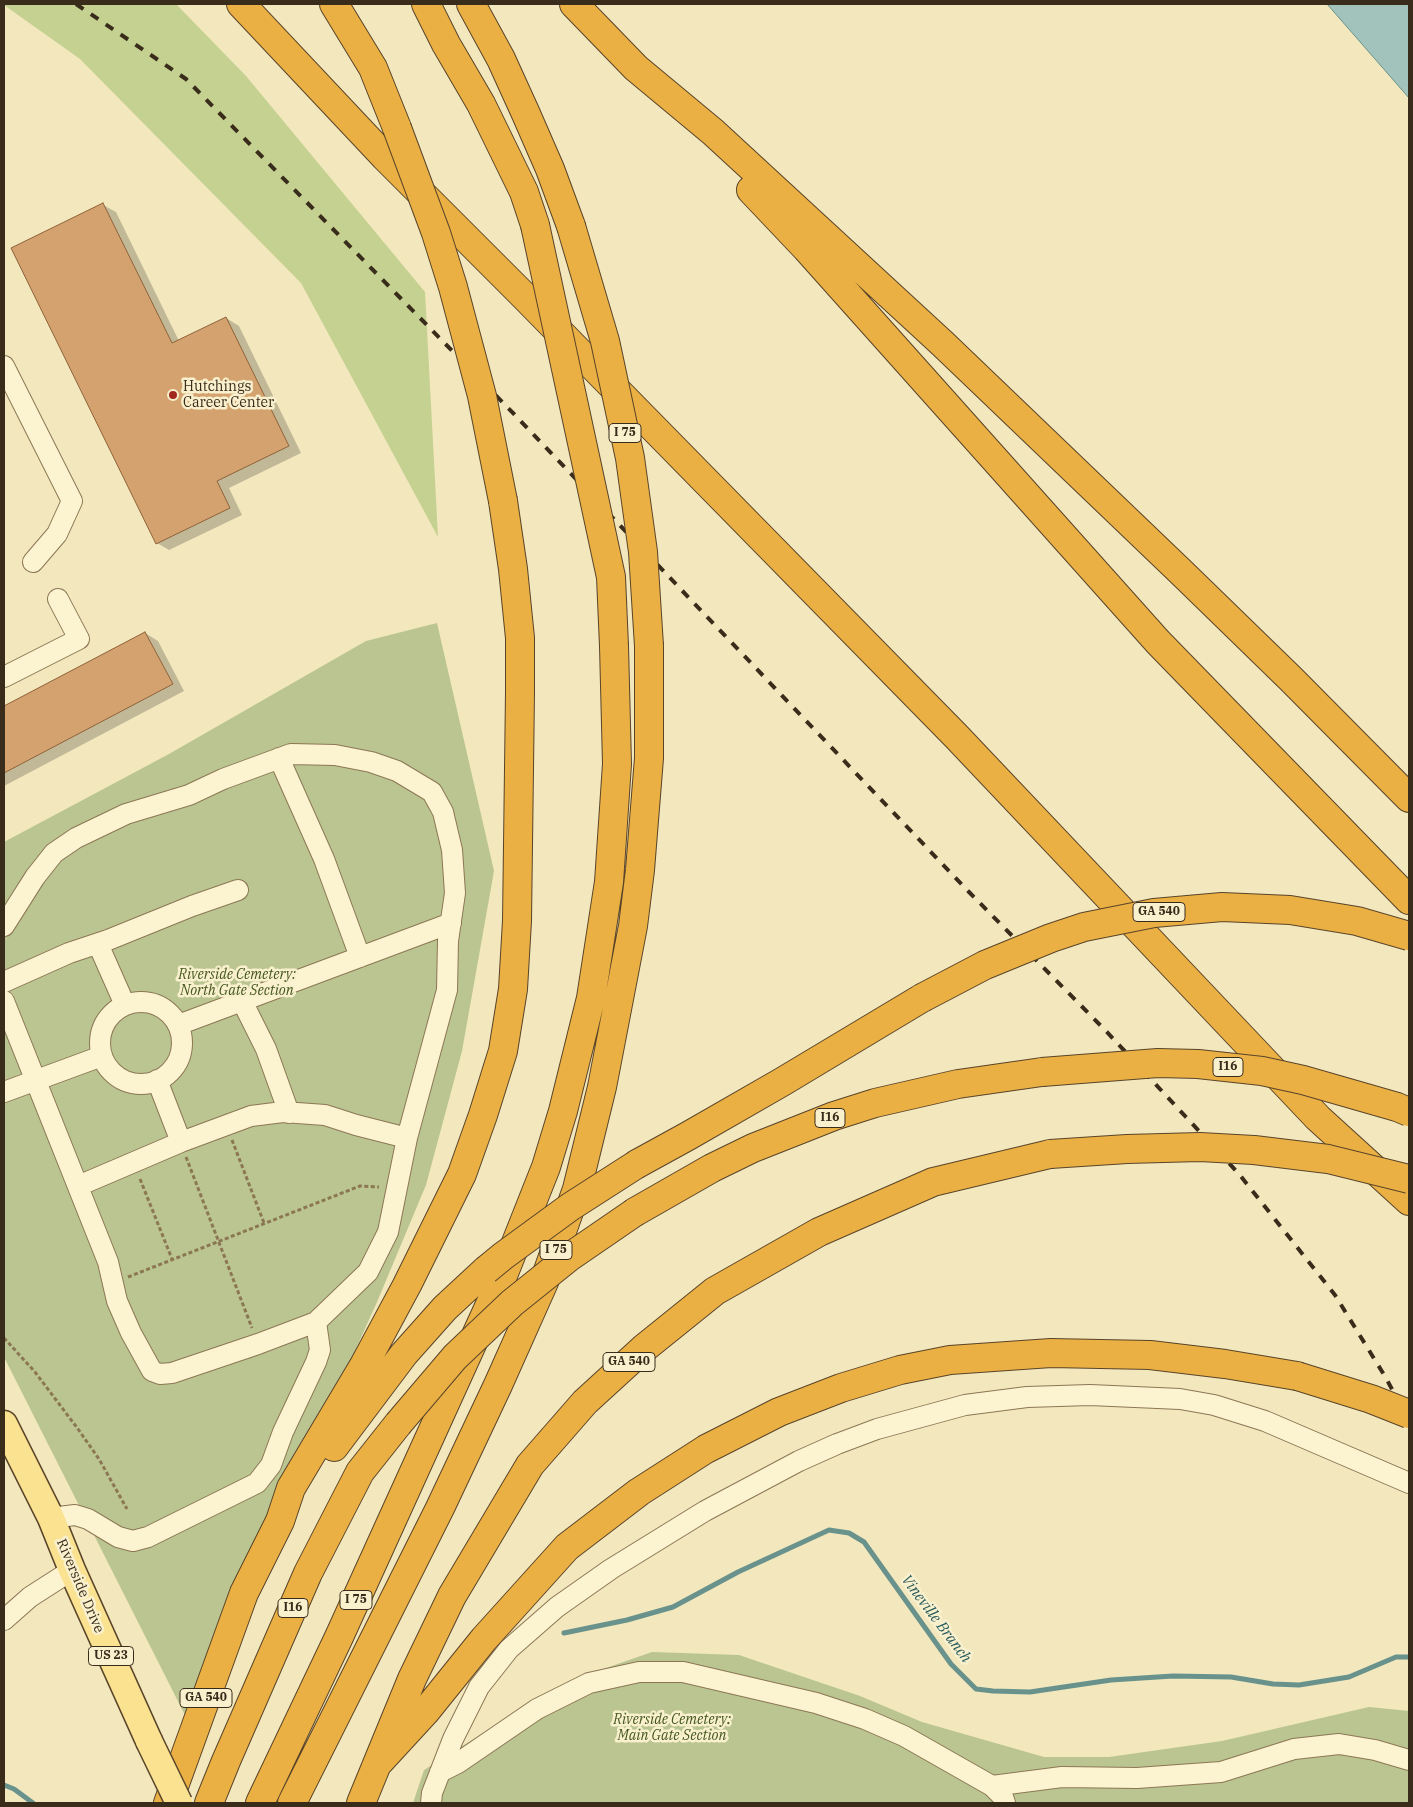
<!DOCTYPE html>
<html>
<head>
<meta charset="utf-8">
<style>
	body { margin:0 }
	#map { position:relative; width:1413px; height:1807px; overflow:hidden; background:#f2e7bd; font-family:"IBM Plex Serif",serif }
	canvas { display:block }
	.frame { position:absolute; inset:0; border:5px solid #3a2c1b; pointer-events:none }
</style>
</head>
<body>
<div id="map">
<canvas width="1413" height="1807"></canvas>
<div class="frame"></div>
</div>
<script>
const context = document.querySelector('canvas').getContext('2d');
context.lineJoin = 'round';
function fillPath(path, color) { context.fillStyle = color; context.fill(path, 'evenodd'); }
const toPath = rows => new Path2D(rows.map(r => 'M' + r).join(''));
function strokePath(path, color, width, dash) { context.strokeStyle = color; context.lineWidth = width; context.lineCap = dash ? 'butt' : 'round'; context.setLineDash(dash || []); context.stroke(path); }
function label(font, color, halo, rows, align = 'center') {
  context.font = font + ' "IBM Plex Serif",serif'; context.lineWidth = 5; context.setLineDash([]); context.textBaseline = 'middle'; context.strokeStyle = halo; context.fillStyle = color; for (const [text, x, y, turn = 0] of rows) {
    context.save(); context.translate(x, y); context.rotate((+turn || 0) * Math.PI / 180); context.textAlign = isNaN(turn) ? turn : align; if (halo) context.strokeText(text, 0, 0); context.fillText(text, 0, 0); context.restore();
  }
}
fillPath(toPath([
	[4,4,176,4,246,76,425,292,438,537,301,283,80,59,4,5]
]), '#c4d190');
fillPath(toPath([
	[437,623,494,871,462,1051,426,1185,377,1302,259,1564,190,1725,4,1357,4,842,169,754,366,641],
	[652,1652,739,1655,860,1696,922,1722,1044,1757,1109,1757,1222,1741,1369,1707,1409,1711,1409,1803,413,1803,424,1770,507,1718,537,1697,586,1675]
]), '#bac591');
const water = toPath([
	[1327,4,1409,4,1409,98,1327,4]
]);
fillPath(water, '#a1c3bc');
strokePath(water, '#68928b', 1);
fillPath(toPath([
	[103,205,116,212,179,341,226,318,239,326,301,453,229,488,242,515,169,550,157,543],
	[145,633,158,641,184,691,4,786,4,708]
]), '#0003');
strokePath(toPath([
	[564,1633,627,1620,673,1607,738,1572,829,1530,849,1533,864,1542,951,1664,976,1689,993,1691,1030,1692,1111,1680,1173,1676,1231,1677,1273,1684,1299,1685,1349,1677,1396,1657,1409,1657],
	[4,1785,14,1789,33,1803]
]), '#68928b', 5);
const building = toPath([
	[103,203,172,343,226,317,289,446,217,481,230,508,156,544,11,248,103,203],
	[145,632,173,684,4,773,4,706,145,632]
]);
fillPath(building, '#d4a26f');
strokePath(building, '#8e6138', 1);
const minor = toPath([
	[4,366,72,501,57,534,33,562],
	[4,677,79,639,58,599],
	[279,758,324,859,360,957],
	[4,926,35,877,54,853,76,838,126,814,189,795,223,779,291,754,335,755,371,762,397,771,432,792,443,812,452,850,455,893,448,941,447,990,407,1138,388,1232,368,1272,316,1322,258,1344,172,1373,160,1374,152,1371,131,1333,117,1301,108,1262,4,1001],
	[98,944,125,1005],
	[4,982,69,953,108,940,192,906,238,890],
	[242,1001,266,1049,289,1113],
	'100 1043a41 41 0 1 1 82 0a41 41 0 1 1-82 0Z',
	[178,1025,451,923],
	[157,1080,181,1142],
	[4,1092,102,1056],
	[78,1186,181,1142,251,1116,283,1112,325,1115,356,1125,407,1138],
	[51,1518,75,1515,88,1519,118,1537,133,1541,148,1537,257,1483,271,1465,283,1432,316,1362,320,1350,316,1322],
	[4,1620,30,1597,72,1570],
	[440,1772,458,1763,537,1709,589,1683,639,1672,683,1672,816,1703,865,1719,904,1736,992,1786,1003,1797,1005,1803],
	[992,1786,1062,1777,1137,1778,1221,1772,1294,1749,1339,1744,1375,1750,1409,1760],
	[431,1803,432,1793,453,1739,479,1687,509,1649,557,1607,611,1569,705,1511,799,1461,837,1444,877,1429,965,1405,1027,1397,1090,1395,1180,1399,1214,1405,1265,1421,1409,1483]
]);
const major = toPath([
	[4,1424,51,1518,72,1570,149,1741]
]);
const highway = toPath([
	[241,4,385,157,525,297,956,736,1318,1118,1409,1201],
	[334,4,373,68,397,128],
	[426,4,446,44,481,104,524,192,535,225],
	[471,4,501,59,526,114,550,169,571,226],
	[574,4,636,68,713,132,943,344,1181,572,1291,679,1409,798],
	[751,190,806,248,1158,642,1409,900],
	[637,1164,688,1136,782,1082,922,998],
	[635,1212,712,1168,753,1148,834,1116,875,1103,958,1084,1042,1072],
	[334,1447,404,1354,445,1308,486,1270],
	[380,1761,426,1711,484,1639,567,1547,639,1492,706,1449,779,1412,841,1388,900,1370,950,1360,1051,1353,1150,1355,1225,1364,1297,1376],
	[168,1803,244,1593,280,1521,291,1488,363,1367,407,1285,462,1174,483,1115,503,1051,513,989,517,921,520,692,520,638,513,569,503,501],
	[209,1803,226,1761,308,1573,360,1472,398,1424],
	[260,1803,339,1637,502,1278,546,1167,563,1111,591,998,609,882,617,764,614,646],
	[292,1803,440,1508,498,1385,544,1282,577,1189,602,1087,633,926,640,870,649,758,649,646],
	[361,1803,412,1679,452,1596,530,1465,585,1402,643,1349,715,1291,819,1232,933,1182,1050,1154]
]);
strokePath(minor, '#8c7754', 22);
strokePath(major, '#594429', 29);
strokePath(highway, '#594429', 30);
strokePath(toPath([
	[232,1140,264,1223],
	[186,1157,252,1328],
	[140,1179,172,1259],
	[128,1277,360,1186,379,1187],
	[4,1338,35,1372,78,1429,99,1459,127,1509]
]), '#8c7754', 3, [4, 2.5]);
strokePath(minor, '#fcf3d1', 20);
strokePath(major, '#fae290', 26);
strokePath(highway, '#ebb044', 28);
strokePath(toPath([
	[76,4,186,79,514,414,969,892,1106,1031,1239,1174,1335,1295,1386,1378,1409,1421]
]), '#3a2c1b', 4, [9, 9]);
const majorBridge = toPath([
	[149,1741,179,1803]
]);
const highwayBridge = toPath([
	[397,128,436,233,453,287,482,396,503,501],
	[535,225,611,577,614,646],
	[571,226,605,341,630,458,643,552,649,646],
	[922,998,985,965,1051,938,1084,927,1154,913,1222,907,1290,910,1357,921,1409,936],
	[1042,1072,1158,1063,1198,1064,1262,1071,1303,1080,1397,1107,1409,1112],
	[1050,1154,1127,1149,1200,1147,1254,1150,1328,1159,1409,1179],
	[486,1270,503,1256,570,1207,637,1164],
	[1297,1376,1371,1399,1409,1414],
	[398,1424,455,1357,512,1303,568,1258,635,1212]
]);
strokePath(majorBridge, '#594429', 29, []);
strokePath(highwayBridge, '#594429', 30, []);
strokePath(majorBridge, '#fae290', 26);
strokePath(highwayBridge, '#ebb044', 28);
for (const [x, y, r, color] of [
	[173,395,5,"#a1281e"]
]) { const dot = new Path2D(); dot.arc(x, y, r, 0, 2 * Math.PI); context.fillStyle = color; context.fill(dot); strokePath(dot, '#f9f0ce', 2); }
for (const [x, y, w] of [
	[625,433,32],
	[1159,912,52],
	[1228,1067,30],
	[830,1118,30],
	[556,1250,32],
	[629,1362,52],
	[356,1600,32],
	[293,1608,30],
	[111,1656,45],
	[206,1698,52]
]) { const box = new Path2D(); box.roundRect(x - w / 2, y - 9.5, w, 19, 4); context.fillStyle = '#f9f0ce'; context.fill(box); strokePath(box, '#3a2c1b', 1); }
label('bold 12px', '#3a2c1b', null, [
	["I 75",625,433],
	["GA 540",1159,912],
	["I16",1228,1067],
	["I16",830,1118],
	["I 75",556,1250],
	["GA 540",629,1362],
	["I 75",356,1600],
	["I16",293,1608],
	["US 23",111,1656],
	["GA 540",206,1698]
]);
label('14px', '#3a2c1b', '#f9f0ce', [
	["Hutchings",183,387],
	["Career Center",183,403]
], 'left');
label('italic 14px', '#45581f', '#f9f0ce', [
	["Riverside Cemetery:",237,975],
	["North Gate Section",237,991],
	["Riverside Cemetery:",672,1720],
	["Main Gate Section",672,1736]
]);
label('14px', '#3a2c1b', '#f9f0ce', [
	["Riverside Drive",80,1586,67]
]);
label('italic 15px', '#285a5b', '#f9f0ce', [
	["Vineville Branch",936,1619,53]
]);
</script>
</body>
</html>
